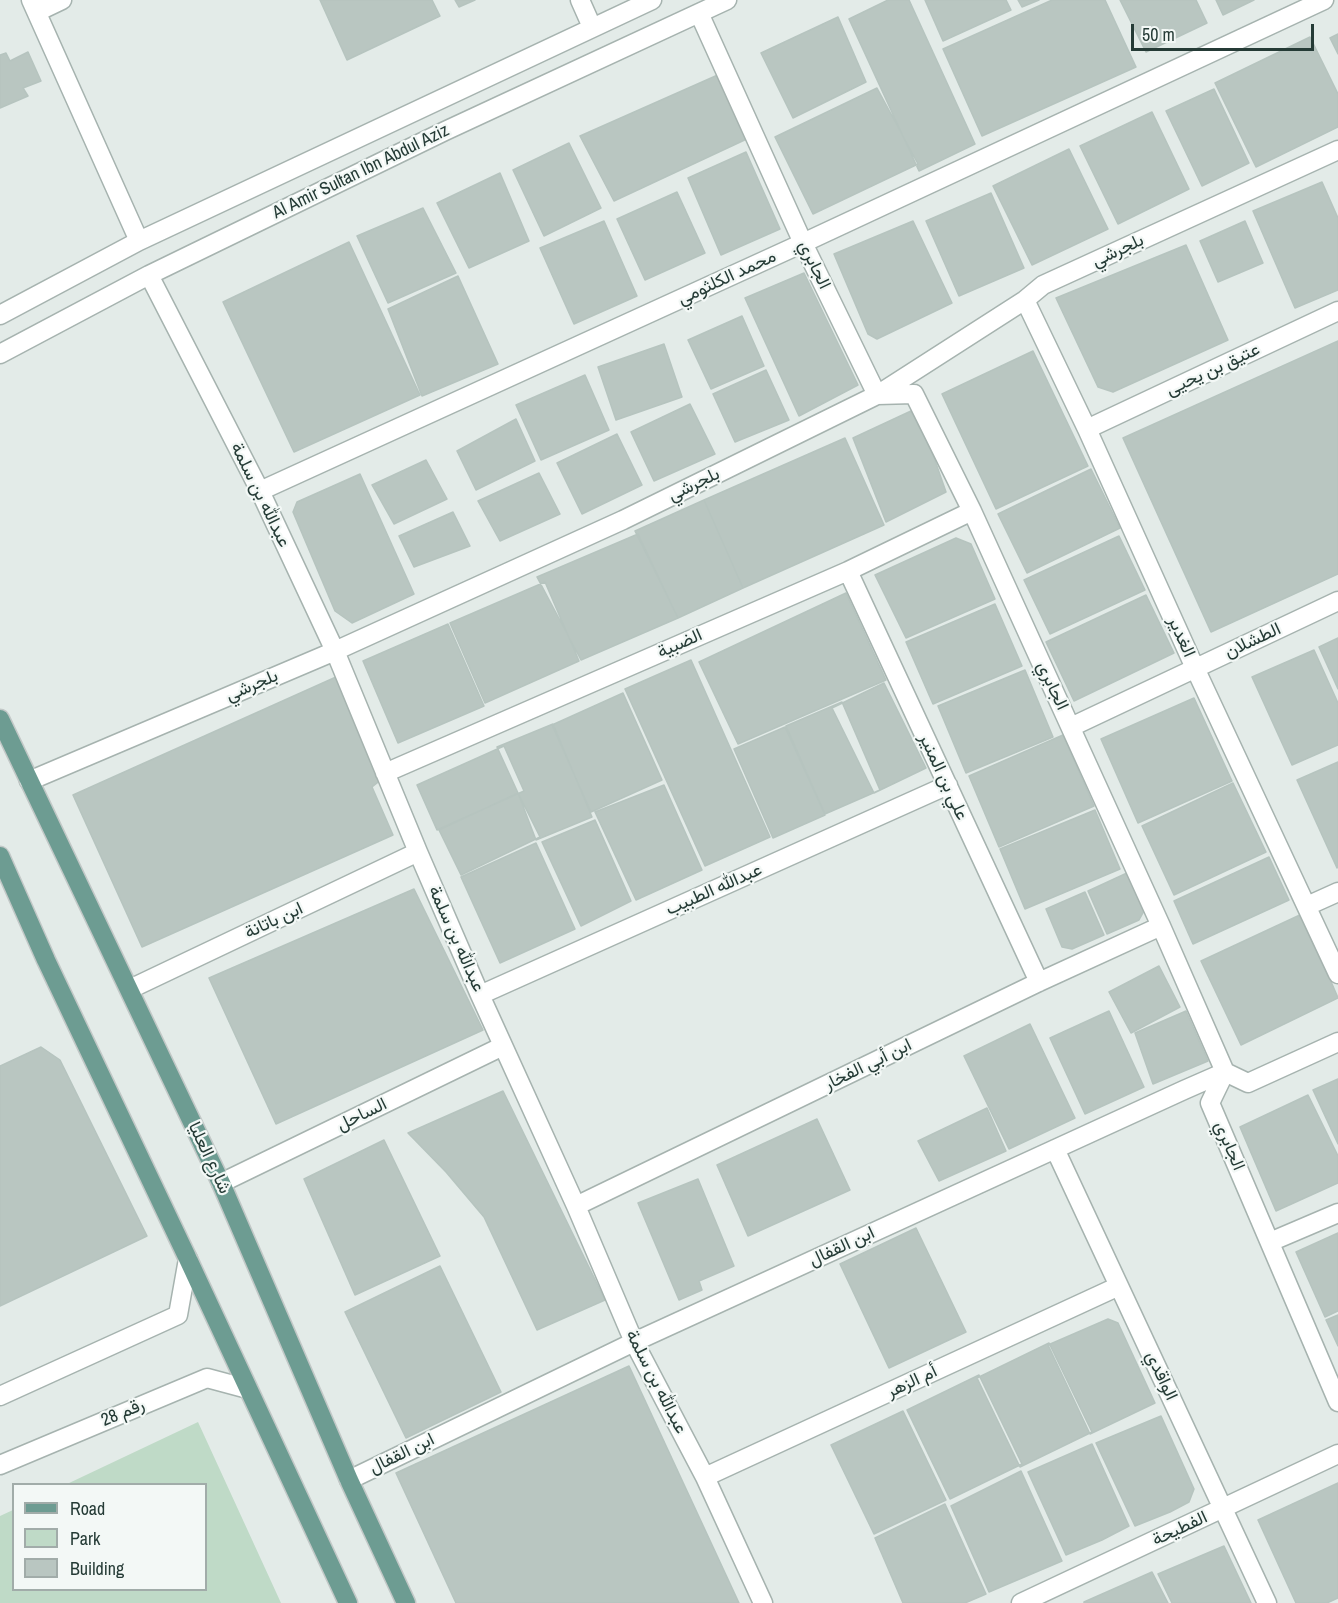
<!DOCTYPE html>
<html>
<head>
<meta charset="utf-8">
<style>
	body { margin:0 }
	#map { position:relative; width:1338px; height:1603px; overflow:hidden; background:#e3ebe8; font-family:"Archivo Narrow",sans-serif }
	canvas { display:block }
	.legend { position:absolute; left:12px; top:1483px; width:195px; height:108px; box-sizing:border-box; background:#f3f8f6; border:2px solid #a1aca9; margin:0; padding:8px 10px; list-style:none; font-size:18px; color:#253b36 }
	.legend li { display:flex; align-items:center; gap:12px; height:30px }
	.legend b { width:30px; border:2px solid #a1aca9 }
	.scale { position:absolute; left:1131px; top:24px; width:183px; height:27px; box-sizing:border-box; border:3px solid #253b36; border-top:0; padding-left:8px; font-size:18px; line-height:21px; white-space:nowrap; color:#253b36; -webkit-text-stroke:4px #f3f8f6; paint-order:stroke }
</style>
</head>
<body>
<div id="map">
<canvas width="1338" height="1603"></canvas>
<ul class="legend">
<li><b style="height:8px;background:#6d9c92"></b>Road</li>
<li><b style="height:16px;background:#bfdac7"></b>Park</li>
<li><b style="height:16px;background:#b9c6c1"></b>Building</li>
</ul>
<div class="scale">50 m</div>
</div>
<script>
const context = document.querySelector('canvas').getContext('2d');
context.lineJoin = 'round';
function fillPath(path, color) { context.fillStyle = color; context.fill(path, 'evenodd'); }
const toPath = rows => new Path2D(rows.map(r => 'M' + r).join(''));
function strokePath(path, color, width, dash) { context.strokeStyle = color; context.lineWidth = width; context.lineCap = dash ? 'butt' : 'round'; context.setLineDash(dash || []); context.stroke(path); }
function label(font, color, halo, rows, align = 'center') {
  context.font = font + ' "Archivo Narrow",Vazirmatn,sans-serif'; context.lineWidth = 4.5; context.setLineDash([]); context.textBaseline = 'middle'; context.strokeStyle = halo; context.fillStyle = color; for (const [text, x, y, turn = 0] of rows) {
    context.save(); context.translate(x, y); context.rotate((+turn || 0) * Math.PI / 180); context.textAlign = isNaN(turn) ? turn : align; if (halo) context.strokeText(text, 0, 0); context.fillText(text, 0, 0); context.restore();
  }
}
fillPath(toPath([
	[198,1422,281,1603,0,1603,0,1516,13,1510,14,1590,206,1590,206,1484,67,1484]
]), '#bfdac7');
const building = toPath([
	[320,0,432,0,440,16,347,60,320,0],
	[455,0,475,0,459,7,455,0],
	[888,0,909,0,975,144,919,171,849,19,888,0],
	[925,0,1006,0,1011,10,943,41,925,0],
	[1018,0,1039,0,1022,7,1018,0],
	[1052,0,1105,0,1136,67,982,136,943,49,1052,0],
	[1120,0,1196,0,1207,23,1146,52,1120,0],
	[1216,0,1254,0,1223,15,1216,0],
	[838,17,866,82,793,118,761,53,838,17],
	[1338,34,1338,54,1330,38,1338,34],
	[1310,37,1338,94,1338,127,1256,167,1215,83,1310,37],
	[28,52,41,81,23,88,28,96,0,108,0,55,6,53,10,61,28,52],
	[720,74,751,137,614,201,580,136,720,74],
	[877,88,918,164,813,214,775,137,877,88],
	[1214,89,1249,163,1202,186,1166,111,1214,89],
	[1152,112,1189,189,1118,224,1080,146,1152,112],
	[569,143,601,208,544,236,513,170,569,143],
	[1069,149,1108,229,1032,265,993,186,1069,149],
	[746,152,780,229,721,255,688,178,746,152],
	[500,173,529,241,469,268,437,203,500,173],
	[1322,182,1338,218,1338,290,1295,308,1253,211,1322,182],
	[677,192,705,253,645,280,617,219,677,192],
	[991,193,1024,268,959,296,926,221,991,193],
	[423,208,456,273,388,303,357,236,423,208],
	[604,221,637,296,574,324,540,248,604,221],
	[913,221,952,303,877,339,868,334,834,254,913,221],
	[1245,221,1263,263,1218,282,1200,241,1245,221],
	[349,242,420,395,294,452,223,302,349,242],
	[1186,245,1228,340,1113,392,1098,387,1056,298,1186,245],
	[804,273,858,385,799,416,745,298,804,273],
	[458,276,498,364,422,396,388,309,458,276],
	[742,316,764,366,711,389,688,340,742,316],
	[1338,341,1338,574,1211,632,1123,438,1338,341],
	[664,344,682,397,616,420,598,367,664,344],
	[1033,351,1088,466,996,509,942,394,1033,351],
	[766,370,789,420,735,442,713,394,766,370],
	[585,375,609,430,541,460,516,405,585,375],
	[690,404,715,454,654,481,631,432,690,404],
	[911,411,931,449,946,492,886,522,853,438,911,411],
	[516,419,535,461,476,490,457,451,516,419],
	[617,434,642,485,582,514,557,463,617,434],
	[845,438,884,525,743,588,704,500,845,438],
	[426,460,447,499,394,524,372,485,426,460],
	[1091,469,1120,528,1027,573,998,514,1091,469],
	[539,473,560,514,500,541,478,501,539,473],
	[360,474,414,594,352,623,335,611,293,512,297,502,360,474],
	[704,500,743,588,678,618,635,531,704,500],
	[453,512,470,546,414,567,399,536,453,512],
	[638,534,678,618,581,660,537,577,638,534],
	[1119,536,1145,590,1050,634,1024,580,1119,536],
	[956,538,971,544,995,599,906,638,875,575,956,538],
	[545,582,579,661,485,703,450,623,545,582],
	[846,593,886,680,738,744,699,662,846,593],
	[1146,595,1174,653,1074,701,1046,642,1146,595],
	[995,604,1022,666,933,704,906,642,995,604],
	[448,624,484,706,398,743,363,661,448,624],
	[1338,638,1338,689,1319,647,1338,638],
	[1314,650,1338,703,1338,745,1292,765,1252,677,1314,650],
	[691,660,770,837,705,866,625,689,691,660],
	[1025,670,1053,737,966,773,938,706,1025,670],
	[336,677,382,779,372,787,393,835,142,947,73,795,336,677],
	[884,683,926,768,874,793,832,708,884,683],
	[623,693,662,780,591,812,552,725,623,693],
	[1194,698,1232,781,1138,823,1101,739,1194,698],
	[842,702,880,790,825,814,786,726,842,702],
	[553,724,592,817,536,840,518,793,497,747,553,724],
	[785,727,825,815,773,838,734,749,785,727],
	[1063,735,1094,806,999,847,969,776,1063,735],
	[504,746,524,791,437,830,417,785,504,746],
	[1338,762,1338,867,1337,868,1297,780,1338,762],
	[1233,783,1266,852,1174,895,1142,826,1233,783],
	[664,785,702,870,636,900,595,812,664,785],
	[518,793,540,837,461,875,439,830,518,793],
	[1095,810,1120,869,1025,909,1000,849,1095,810],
	[595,820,631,901,581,926,542,842,595,820],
	[536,843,575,929,500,963,461,877,536,843],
	[1269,857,1289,900,1193,944,1174,901,1269,857],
	[1127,873,1144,911,1139,920,1107,934,1088,891,1127,873],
	[414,889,483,1030,276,1124,209,978,414,889],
	[1085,892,1104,935,1072,949,1062,947,1046,909,1085,892],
	[1302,914,1338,998,1241,1045,1201,961,1302,914],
	[1159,966,1180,1007,1131,1033,1109,992,1159,966],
	[1109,1011,1144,1087,1085,1114,1050,1038,1109,1011],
	[1186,1011,1208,1061,1153,1084,1135,1033,1186,1011],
	[1030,1024,1075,1118,1009,1149,964,1056,1030,1024],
	[41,1047,60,1060,147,1236,0,1306,0,1066,41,1047],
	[1338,1079,1338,1144,1313,1090,1338,1079],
	[503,1091,605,1300,537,1330,484,1217,446,1172,408,1133,503,1091],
	[1308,1095,1338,1156,1338,1183,1276,1211,1240,1127,1308,1095],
	[987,1108,1006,1151,939,1181,918,1141,987,1108],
	[817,1119,850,1190,748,1236,717,1165,817,1119],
	[384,1140,440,1256,355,1295,304,1179,384,1140],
	[698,1179,734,1266,699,1281,702,1290,679,1300,638,1203,698,1179],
	[916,1228,966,1332,889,1368,840,1264,916,1228],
	[1338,1233,1338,1311,1325,1317,1296,1252,1338,1233],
	[440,1266,501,1392,406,1438,345,1312,440,1266],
	[1338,1315,1338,1346,1326,1320,1338,1315],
	[1108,1319,1118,1323,1155,1403,1090,1434,1048,1345,1108,1319],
	[1049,1343,1092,1432,1020,1467,977,1378,1049,1343],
	[629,1366,739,1603,456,1603,396,1473,629,1366],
	[979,1375,1022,1464,950,1499,907,1410,979,1375],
	[903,1411,946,1500,874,1534,831,1445,903,1411],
	[1161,1416,1194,1489,1189,1502,1170,1512,1135,1526,1096,1443,1161,1416],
	[1092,1444,1129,1526,1102,1540,1066,1555,1028,1472,1092,1444],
	[1021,1471,1062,1561,989,1592,951,1506,1021,1471],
	[1338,1483,1338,1598,1327,1603,1296,1603,1258,1520,1338,1483],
	[945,1504,986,1594,965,1603,903,1603,875,1538,945,1504],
	[1224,1546,1251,1603,1172,1603,1158,1574,1224,1546],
	[1152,1572,1168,1603,1084,1603,1084,1602,1152,1572]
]);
fillPath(building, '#b9c6c1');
strokePath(building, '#b6c4bf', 1.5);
const minor = toPath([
	[31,0,139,241],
	[580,0,592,27],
	[37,12,62,0],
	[699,13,803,243,877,395,914,394,972,511,1161,926,1225,1072,1210,1103,1338,1402],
	[149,275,260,491,335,651,418,852,480,995,576,1206,634,1342,705,1477,763,1603],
	[1025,300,1087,429,1195,668,1338,974],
	[0,315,139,241,652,0],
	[0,354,149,275,445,131,727,0],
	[1087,429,1338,311],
	[260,491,803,243,1324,0],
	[848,571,1039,982],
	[1071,727,1338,601],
	[385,773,848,571,972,511],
	[29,781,335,651,623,520,877,395,1025,300,1043,285,1338,150],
	[1307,906,1338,892],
	[130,989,418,852],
	[480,995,948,785],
	[1055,1149,1267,1603],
	[221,1183,503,1046],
	[576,1206,1039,982,1161,926],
	[1270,1242,1338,1213],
	[0,1396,178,1315,188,1259],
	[0,1465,207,1378,248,1389],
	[705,1477,1119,1286],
	[349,1480,634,1342,1184,1090,1225,1072,1248,1083,1338,1042],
	[1021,1603,1338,1454]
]);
const major = toPath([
	[0,719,221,1183,349,1480,406,1603],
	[0,856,46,960,188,1259,348,1603]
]);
strokePath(minor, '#a6b3af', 21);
strokePath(major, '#c2c8c7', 21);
strokePath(minor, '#fff', 18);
strokePath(major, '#6d9c92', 18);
label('18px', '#253b36', '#f3f8f6', [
	["Al Amir Sultan Ibn Abdul Aziz",361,172,-26],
	["بلجرشي",1118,251,-25],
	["الجابري",814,265,64],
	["محمد الكلثومي",727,278,-25],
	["عتيق بن يحيى",1213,370,-25],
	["بلجرشي",694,485,-26],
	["عبدالله بن سلمة",260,495,64],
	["الغدير",1181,637,66],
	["الطشلان",1253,641,-25],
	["الضبية",680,644,-24],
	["بلجرشي",252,686,-23],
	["الجابري",1052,686,65],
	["علي بن المنير",943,777,65],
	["عبدالله الطبيب",714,890,-24],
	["ابن باتانة",274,921,-25],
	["عبدالله بن سلمة",456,939,66],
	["ابن أبي الفخار",868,1065,-26],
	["الساحل",362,1115,-26],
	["الجابري",1229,1146,67],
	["شارع العليا",209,1158,65],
	["ابن القفال",842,1247,-25],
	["الواقدي",1161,1376,65],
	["عبدالله بن سلمة",656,1382,63],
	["أم الزهر",912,1382,-25],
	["رقم 28",123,1413,-23],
	["ابن القفال",402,1454,-26],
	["الفطيحة",1180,1529,-25]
]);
</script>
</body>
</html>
